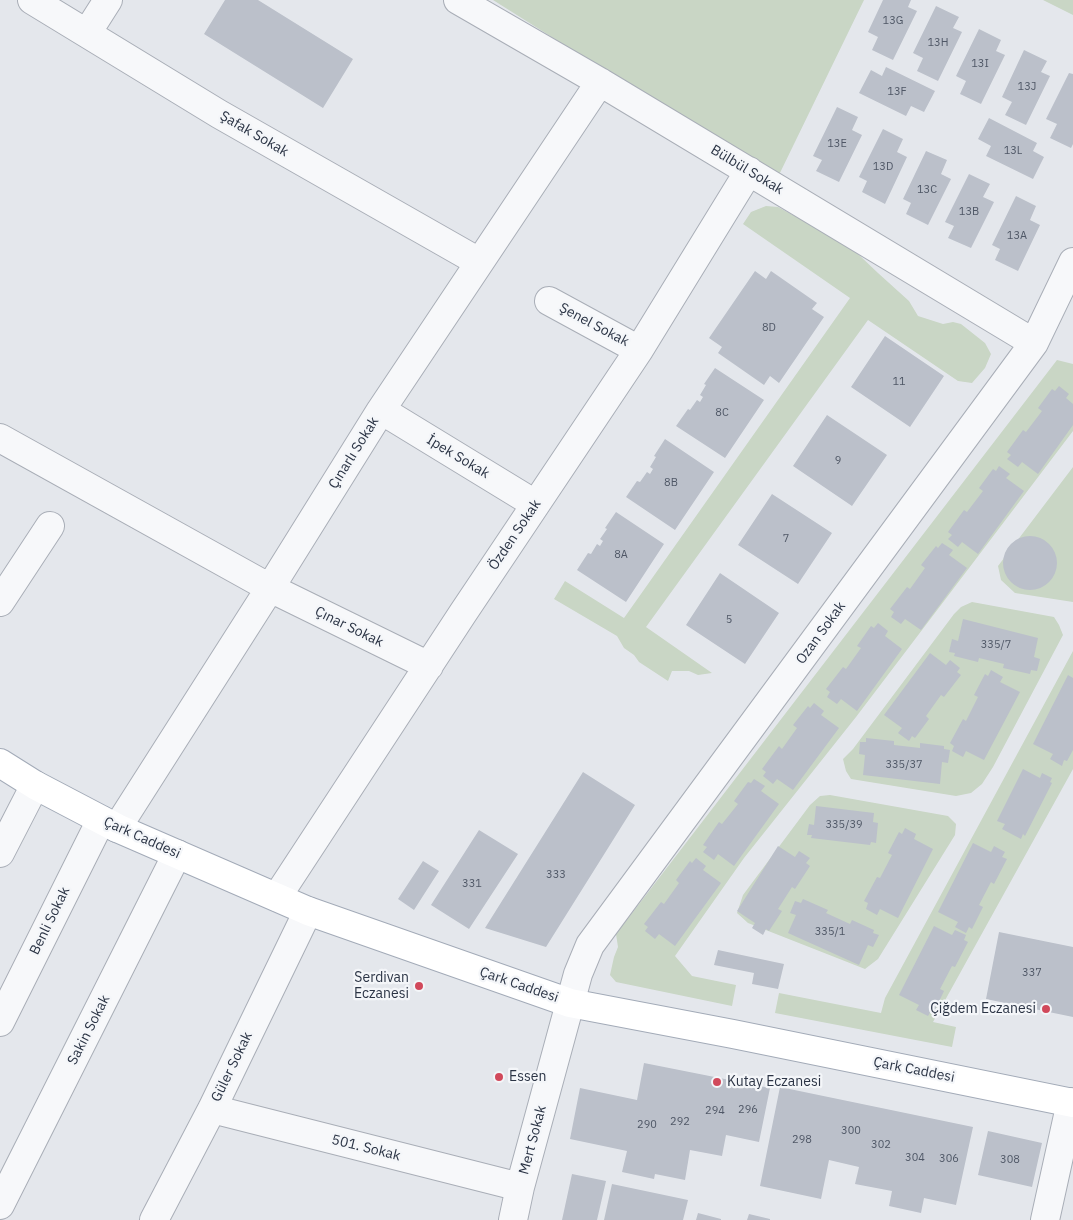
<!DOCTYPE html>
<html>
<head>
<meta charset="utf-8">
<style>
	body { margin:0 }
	canvas { display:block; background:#e4e7ec }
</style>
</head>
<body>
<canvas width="1073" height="1220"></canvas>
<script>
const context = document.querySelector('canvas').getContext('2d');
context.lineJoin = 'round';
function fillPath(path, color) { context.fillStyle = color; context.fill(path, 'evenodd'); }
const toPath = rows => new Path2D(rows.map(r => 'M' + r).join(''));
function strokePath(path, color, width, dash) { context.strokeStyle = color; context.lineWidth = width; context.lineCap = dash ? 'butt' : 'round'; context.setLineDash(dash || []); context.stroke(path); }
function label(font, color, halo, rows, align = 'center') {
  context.font = font + ' "IBM Plex Sans",sans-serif'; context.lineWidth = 4.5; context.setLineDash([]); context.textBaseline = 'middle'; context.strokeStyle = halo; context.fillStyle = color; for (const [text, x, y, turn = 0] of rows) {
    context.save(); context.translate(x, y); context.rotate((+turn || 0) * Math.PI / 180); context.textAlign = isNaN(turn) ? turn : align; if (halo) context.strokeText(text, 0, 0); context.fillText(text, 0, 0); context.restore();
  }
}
fillPath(toPath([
	[493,0,864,0,777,179],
	[1043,0,1073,0,1073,15],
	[766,206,778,207,831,236,858,254,878,273,909,301,918,316,943,324,953,322,961,324,985,343,991,354,985,368,972,383,958,381,868,320,646,627,712,673,698,675,689,671,672,671,668,681,639,662,634,655,624,648,617,636,554,599,565,581,624,618,850,298,743,224,751,212],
	[1057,360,1073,364,1073,431,856,717,744,858,675,956,692,976,736,985,732,1006,616,982,610,975,614,957,618,947,616,934],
	[1073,467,1073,602,1015,593,1001,580,998,566],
	[972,602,1054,617,1059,625,1063,635,993,767,982,784,971,793,956,796,851,779,846,771,843,759,853,749,954,614,961,607],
	[1073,651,1073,769,933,1022,956,1027,952,1047,775,1013,779,993,881,1013,885,998],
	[830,795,948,816,956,824,955,835,878,959,865,969,748,923,737,913,743,895,810,805,820,796]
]), '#c9d6c5');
fillPath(toPath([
	[225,0,258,0,353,59,323,108,204,34],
	[883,0,911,0,908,7,917,11,893,60,872,50,878,37,868,32],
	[936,6,959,17,953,28,962,32,938,81,917,71,923,58,913,53],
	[979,29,1001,40,996,51,1005,55,981,104,960,94,966,81,956,76],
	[1024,50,1047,61,1041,72,1050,76,1026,125,1005,115,1012,102,1002,97],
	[886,67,935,91,924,112,911,106,906,116,859,93,871,70,882,76],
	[1069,73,1073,74,1073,144,1071,148,1050,138,1057,124,1046,119],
	[837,107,858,117,852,130,862,135,839,182,816,171,822,160,813,156],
	[989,118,1037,143,1033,151,1044,157,1033,179,986,156,991,146,978,139],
	[883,129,903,139,897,152,907,157,885,204,862,192,867,181,859,177],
	[926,151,947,160,941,174,951,179,928,225,906,214,911,203,903,199],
	[969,174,990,184,983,197,994,202,971,248,948,238,954,226,945,222],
	[1016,196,1036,206,1030,220,1040,225,1018,271,995,260,1000,249,992,245],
	[755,271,766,279,771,271,817,303,812,309,824,317,779,383,770,376,764,385,718,353,722,347,709,338],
	[885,336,944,376,910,427,851,387],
	[715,368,764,400,725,458,676,426,688,409,690,410,697,400,700,402,703,397,700,395,706,385,704,384],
	[1059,386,1069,394,1066,398,1073,404,1073,425,1038,474,1022,462,1018,467,1007,459,1011,455,1007,452,1023,430,1026,432,1042,411,1038,408,1052,389,1055,391],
	[827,415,887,455,852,506,793,466],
	[665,439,714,472,675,530,626,497,637,481,640,482,647,472,650,474,653,469,650,467,656,457,654,456],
	[999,466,1010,474,1006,478,1024,491,978,554,962,542,958,547,948,539,952,535,948,532,964,510,967,512,983,491,979,488,993,469,996,471],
	[772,494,832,533,798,584,738,545],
	[616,512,664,544,626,602,577,570,588,553,591,554,597,544,600,546,603,541,600,539,607,529,605,528],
	'1003 563a27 27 0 1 1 54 0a27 27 0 1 1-54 0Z',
	[942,543,953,550,949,555,967,568,921,630,905,619,901,624,891,617,894,612,890,609,907,587,910,589,925,568,921,565,936,546,938,548],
	[720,573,779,613,745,664,686,625],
	[963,619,1038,638,1034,657,1040,659,1037,671,1031,670,1030,674,1003,668,1004,664,979,658,978,662,954,656,955,653,949,652,952,639,958,641],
	[878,623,888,631,885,636,902,649,857,711,841,699,837,704,827,697,830,692,826,689,843,667,846,669,861,648,857,646,871,626,874,628],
	[930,653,946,665,950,660,960,668,957,672,961,675,944,697,941,695,926,716,929,719,915,738,912,736,909,741,898,733,902,728,884,715],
	[991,670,1003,677,1000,682,1020,692,984,760,966,751,963,757,952,751,954,746,950,743,963,719,966,721,978,697,974,695,985,674,988,676],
	[1068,675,1073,678,1073,750,1067,761,1064,760,1062,766,1050,759,1053,754,1033,744],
	[814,703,824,711,821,715,839,728,793,790,777,779,773,784,763,776,766,772,762,769,779,746,782,749,797,728,793,725,808,706,810,708],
	[866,738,894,741,894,745,920,748,920,743,944,746,944,749,950,750,948,763,942,762,940,784,863,775,865,755,859,754,860,742,866,742],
	[1023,769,1040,778,1042,773,1052,778,1050,782,1052,783,1025,836,1023,834,1021,839,1002,829,1005,824,997,821],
	[583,772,635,805,546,947,485,928],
	[754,779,765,786,761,791,779,804,734,866,718,854,714,860,703,852,707,847,703,845,719,822,722,824,738,804,734,801,748,782,751,783],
	[816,806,874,813,873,822,878,823,876,843,871,842,870,845,811,838,812,835,807,835,809,824,814,825],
	[905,828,916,834,914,839,933,849,898,918,880,909,877,915,866,909,868,903,864,901,877,877,880,878,892,855,888,853,899,832,902,834],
	[479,830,518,854,469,929,431,905],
	[973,843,991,852,994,846,1005,852,1002,857,1007,859,994,884,991,882,979,905,983,907,972,929,969,927,966,933,955,927,958,922,938,912],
	[778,846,795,857,799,851,810,858,806,863,810,866,795,889,792,887,778,909,782,911,769,931,766,929,763,935,752,928,755,923,737,911],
	[696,858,706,866,703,870,721,883,675,946,659,934,655,939,645,931,648,927,644,924,661,902,664,904,679,883,676,880,690,861,692,863],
	[423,861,439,871,414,910,398,899],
	[803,899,828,910,826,913,850,924,852,920,874,930,873,933,879,935,873,947,868,945,859,965,788,933,796,915,790,913,795,901,801,903],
	[934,926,952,935,955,930,966,935,964,940,968,942,955,967,952,966,940,989,944,991,934,1012,931,1011,928,1016,916,1010,919,1005,899,995],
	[999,932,1073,947,1073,1017,986,999],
	[718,950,784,964,778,989,752,984,754,973,714,965],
	[644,1063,770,1088,759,1142,726,1135,722,1156,690,1150,685,1180,655,1174,654,1179,622,1172,627,1151,570,1139,580,1088,637,1100],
	[780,1087,973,1127,956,1205,924,1198,921,1213,889,1206,892,1191,855,1184,859,1167,829,1160,821,1199,760,1186],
	[988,1131,1042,1143,1032,1187,978,1175],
	[572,1174,606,1181,597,1220,562,1220],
	[612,1184,688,1200,683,1220,604,1220],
	[698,1213,721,1219,721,1220,696,1220],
	[749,1214,770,1219,770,1220,747,1220]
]), '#bbc0ca');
const minor = toPath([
	[32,0,219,114,479,262],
	[458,0,600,82,1034,343],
	[87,33,108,0],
	[549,301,639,350],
	[381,410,535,504],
	[0,438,270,588,429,666],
	[0,602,50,526],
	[117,828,270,588,381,410,600,82],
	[0,853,35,785],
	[277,897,463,613,639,350,749,171],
	[0,1022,101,820],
	[212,1109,520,1187],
	[0,1205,177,854],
	[154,1220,212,1109,308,911],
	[513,1220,520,1187,578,974,590,945,1034,343,1073,262],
	[1045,1220,1071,1102]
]);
const major = toPath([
	[0,763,35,785,117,828,308,911,570,1003,733,1034,1073,1103]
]);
strokePath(minor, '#a9aeb7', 30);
strokePath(major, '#a3abb8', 30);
strokePath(minor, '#f7f8fa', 28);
strokePath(major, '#fff', 28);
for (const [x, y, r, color] of [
	[419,986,5,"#d1495b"],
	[1046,1009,5,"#d1495b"],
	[499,1077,5,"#d1495b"],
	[717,1082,5,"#d1495b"]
]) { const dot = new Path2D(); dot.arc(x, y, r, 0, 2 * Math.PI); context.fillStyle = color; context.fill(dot); strokePath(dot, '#f4f6f9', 2); }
label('11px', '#4f5766', null, [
	["13G",893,21],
	["13H",938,43],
	["13I",980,64],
	["13J",1027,87],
	["13F",897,92],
	["13E",837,144],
	["13L",1013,151],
	["13D",883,167],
	["13C",927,190],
	["13B",969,212],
	["13A",1017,236],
	["8D",769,328],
	["11",899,382],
	["8C",722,413],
	["9",838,461],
	["8B",671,483],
	["7",786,539],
	["8A",621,555],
	["5",729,620],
	["335/7",996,645],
	["335/37",904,765],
	["335/39",844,825],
	["333",556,875],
	["331",472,884],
	["335/1",830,932],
	["337",1032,973],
	["296",748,1110],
	["294",715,1111],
	["292",680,1122],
	["290",647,1125],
	["300",851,1131],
	["298",802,1140],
	["302",881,1145],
	["304",915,1158],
	["306",949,1159],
	["308",1010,1160]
]);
label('14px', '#2b3445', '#f4f6f9', [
	["Şafak Sokak",254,134,30],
	["Bülbül Sokak",747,170,31],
	["Şenel Sokak",594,325,28],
	["Çınarlı Sokak",354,453,-58],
	["İpek Sokak",458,457,31],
	["Özden Sokak",515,535,-56],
	["Çınar Sokak",349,627,26],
	["Ozan Sokak",821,633,-54],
	["Çark Caddesi",142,838,24],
	["Benli Sokak",50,921,-64],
	["Çark Caddesi",519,985,19],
	["Sakin Sokak",89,1030,-63],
	["Güler Sokak",232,1067,-64],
	["Çark Caddesi",914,1070,11],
	["Mert Sokak",533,1140,-75],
	["501. Sokak",366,1148,14]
]);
label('14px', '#2b3445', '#f4f6f9', [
	["Serdivan",409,978],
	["Eczanesi",409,994],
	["Çiğdem Eczanesi",1036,1009],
	["Essen",509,1077,"left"],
	["Kutay Eczanesi",727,1082,"left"]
], 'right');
</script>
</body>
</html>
